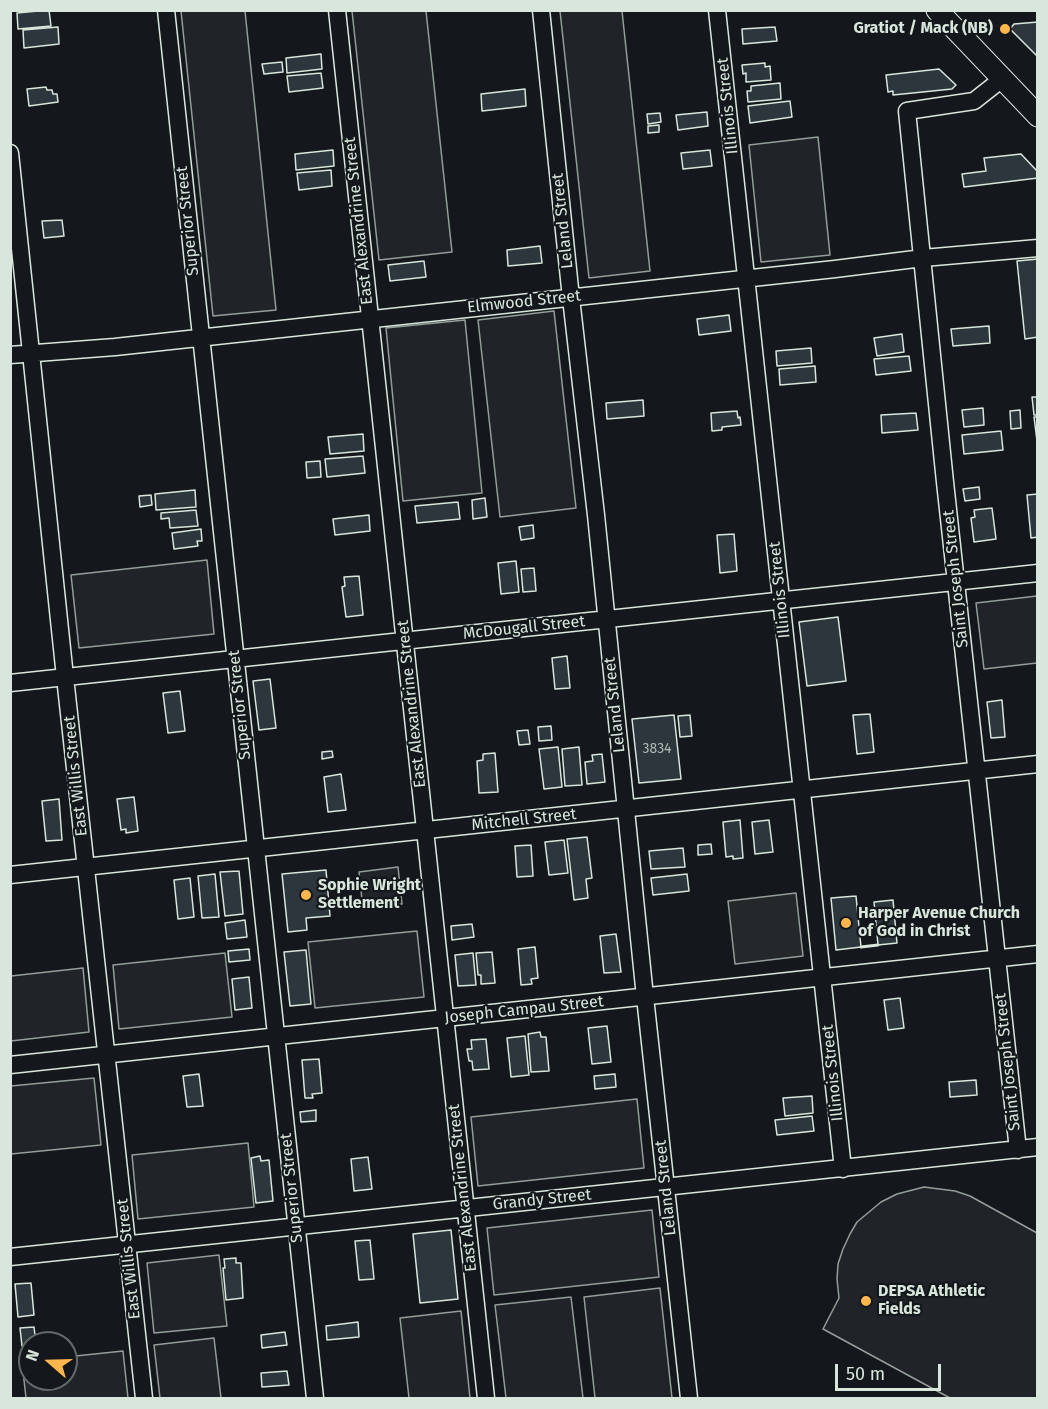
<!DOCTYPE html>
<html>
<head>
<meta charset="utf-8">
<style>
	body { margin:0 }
	#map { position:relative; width:1048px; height:1409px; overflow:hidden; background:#14181c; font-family:"Fira Sans",sans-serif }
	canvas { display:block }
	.frame { position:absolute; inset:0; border:12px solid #d8e6dc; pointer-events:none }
	.north { position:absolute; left:18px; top:1331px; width:60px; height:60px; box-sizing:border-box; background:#14181c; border:2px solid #626a69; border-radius:50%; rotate:290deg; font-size:16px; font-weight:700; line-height:24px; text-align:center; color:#d8e6dc }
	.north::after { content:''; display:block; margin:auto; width:21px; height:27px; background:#ffb74d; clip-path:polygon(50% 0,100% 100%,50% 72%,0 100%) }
	.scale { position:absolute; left:835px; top:1364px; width:106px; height:27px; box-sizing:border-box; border:3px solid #d8e6dc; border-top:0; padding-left:8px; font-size:18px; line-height:21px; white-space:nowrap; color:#d8e6dc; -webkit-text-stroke:4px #14181c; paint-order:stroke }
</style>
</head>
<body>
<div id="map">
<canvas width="1048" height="1409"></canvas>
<div class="frame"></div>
<div class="north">N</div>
<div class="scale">50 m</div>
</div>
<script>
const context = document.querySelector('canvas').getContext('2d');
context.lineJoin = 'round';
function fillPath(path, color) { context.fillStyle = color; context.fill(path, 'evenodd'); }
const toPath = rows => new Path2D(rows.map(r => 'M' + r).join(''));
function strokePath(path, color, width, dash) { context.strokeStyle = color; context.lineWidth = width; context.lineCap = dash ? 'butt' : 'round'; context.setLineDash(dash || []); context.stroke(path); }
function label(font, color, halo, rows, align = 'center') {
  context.font = font + ' "Fira Sans",sans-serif'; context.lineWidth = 4.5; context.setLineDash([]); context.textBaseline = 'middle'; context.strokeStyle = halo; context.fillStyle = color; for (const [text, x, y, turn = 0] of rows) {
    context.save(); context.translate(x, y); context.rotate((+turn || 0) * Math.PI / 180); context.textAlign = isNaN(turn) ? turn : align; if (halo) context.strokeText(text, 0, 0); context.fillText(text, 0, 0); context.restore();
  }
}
const green = toPath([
	[181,11,245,11,276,310,213,316,181,11],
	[352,11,426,11,452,252,379,260,352,11],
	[560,11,622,11,650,271,589,278,560,11],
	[818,137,830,255,761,262,749,145,818,137],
	[554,311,576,508,500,517,478,320,554,311],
	[465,320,482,493,403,501,386,328,465,320],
	[207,560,214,634,79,648,71,575,207,560],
	[1037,596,1037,663,984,669,976,603,1037,596],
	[398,867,402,904,363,909,359,872,398,867],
	[417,931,424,997,315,1008,308,942,417,931],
	[225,953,232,1017,119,1029,113,965,225,953],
	[83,968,89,1032,11,1041,11,976,83,968],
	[94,1078,101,1145,11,1154,11,1086,94,1078],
	[637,1099,644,1168,478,1186,471,1117,637,1099],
	[248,1143,254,1207,138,1219,132,1155,248,1143],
	[924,1187,955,1191,970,1196,1037,1233,1037,1398,950,1398,823,1329,839,1298,837,1279,838,1264,843,1249,850,1234,857,1222,881,1202,897,1194,924,1187],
	[652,1210,659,1277,494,1295,487,1228,652,1210],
	[219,1255,227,1326,154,1333,147,1263,219,1255],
	[660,1288,672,1398,595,1398,584,1297,660,1288],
	[571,1297,583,1398,506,1398,495,1305,571,1297],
	[461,1311,470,1398,409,1398,400,1318,461,1311],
	[214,1338,221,1398,160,1398,154,1345,214,1338],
	[123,1351,128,1398,26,1398,22,1362,30,1361,30,1379,66,1379,66,1357,123,1351]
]);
fillPath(green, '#202428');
strokePath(green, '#939e99', 1.5);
const parking = toPath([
	[796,893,803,956,735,964,728,901,796,893]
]);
fillPath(parking, '#24282b');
strokePath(parking, '#939e99', 1.5);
const building = toPath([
	[49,10,51,26,18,29,17,13,49,10],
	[1038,22,1038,57,1010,29,1014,24,1038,22],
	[58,27,59,44,24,48,23,30,58,27],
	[775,27,777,41,743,44,742,29,775,27],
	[321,54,322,69,287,73,286,58,321,54],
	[282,62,283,72,264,74,262,64,282,62],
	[765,63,765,67,770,66,771,80,746,82,746,73,743,74,742,65,765,63],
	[939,69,956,85,952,89,893,95,893,91,888,92,886,75,939,69],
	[321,73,323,88,289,92,287,76,321,73],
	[780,83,781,99,748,102,747,91,751,91,751,86,780,83],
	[46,87,47,90,52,90,53,94,57,94,58,102,29,106,27,89,46,87],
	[525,89,526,106,482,111,481,94,525,89],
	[790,101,792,117,750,123,748,106,790,101],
	[707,112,708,126,678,130,676,115,707,112],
	[660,113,661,122,648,124,647,114,660,113],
	[659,125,659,132,648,133,648,126,659,125],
	[333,150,334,166,296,170,295,154,333,150],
	[710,150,712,166,683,169,681,153,710,150],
	[1021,154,1038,172,1038,178,964,187,962,174,986,171,984,158,1021,154],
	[331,170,332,186,299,190,297,173,331,170],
	[62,220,64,236,44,238,42,221,62,220],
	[540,246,542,263,508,266,507,250,540,246],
	[1038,259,1038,337,1025,339,1017,261,1038,259],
	[424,261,426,277,390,281,388,265,424,261],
	[729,315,731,331,699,335,697,319,729,315],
	[989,326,990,343,953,346,951,329,989,326],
	[902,334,904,352,877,356,874,338,902,334],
	[811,348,812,363,777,366,776,351,811,348],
	[909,356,911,371,876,375,874,359,909,356],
	[815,366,816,382,780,385,779,369,815,366],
	[1032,397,1038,397,1038,415,1034,415,1032,397],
	[643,400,644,416,607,419,606,403,643,400],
	[983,408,984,425,964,427,962,410,983,408],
	[1020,410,1021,428,1011,429,1010,411,1020,410],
	[737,411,738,418,740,417,741,425,722,427,722,430,712,431,711,413,737,411],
	[916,413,918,430,882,433,881,415,916,413],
	[1034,417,1038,417,1038,449,1034,417],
	[1001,431,1003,450,964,454,962,435,1001,431],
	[363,434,364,451,330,454,328,437,363,434],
	[363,456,365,473,327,477,325,459,363,456],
	[320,461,321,477,307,478,306,462,320,461],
	[979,487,980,499,965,501,963,489,979,487],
	[195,490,196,507,156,510,155,494,195,490],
	[1038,494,1038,537,1031,538,1027,495,1038,494],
	[151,495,152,505,140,507,139,496,151,495],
	[485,498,487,517,473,519,472,500,485,498],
	[458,502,460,519,417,523,415,506,458,502],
	[992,508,996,539,974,542,971,518,975,517,974,510,992,508],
	[196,510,198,526,170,528,169,518,161,519,161,513,196,510],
	[369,515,370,531,335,535,333,519,369,515],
	[533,525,534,538,521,540,519,527,533,525],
	[201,529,202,541,197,541,198,546,174,549,172,533,201,529],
	[734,534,737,571,720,573,717,535,734,534],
	[516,561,519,592,501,594,498,563,516,561],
	[534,568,536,591,523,592,521,569,534,568],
	[359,576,363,615,346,617,342,587,345,586,344,577,359,576],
	[838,617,846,681,807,686,799,622,838,617],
	[567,656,570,688,555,689,552,658,567,656],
	[270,679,276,728,259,730,253,681,270,679],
	[180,691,185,731,168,733,163,693,180,691],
	[1002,700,1005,737,991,738,987,702,1002,700],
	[870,714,874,752,857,754,853,715,870,714],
	[674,715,681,779,639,783,632,719,674,715],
	[690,715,692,736,680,737,678,716,690,715],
	[551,726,552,740,539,741,538,727,551,726],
	[528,730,530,744,519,745,517,731,528,730],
	[558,747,562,787,544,789,539,749,558,747],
	[579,747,582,785,565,786,562,749,579,747],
	[332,751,333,757,322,759,322,752,332,751],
	[495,753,498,792,479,793,477,761,483,760,483,754,495,753],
	[602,754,605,782,587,784,585,762,593,761,592,755,602,754],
	[341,774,346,810,328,812,324,777,341,774],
	[134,797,138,831,126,833,126,829,121,830,117,799,134,797],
	[59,799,62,840,46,841,42,801,59,799],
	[740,820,743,858,733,859,733,856,726,857,723,822,740,820],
	[769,820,773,852,755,854,752,822,769,820],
	[587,837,592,878,586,879,588,898,574,900,567,839,587,837],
	[564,840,568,873,549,875,545,842,564,840],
	[711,844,712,854,698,855,698,845,711,844],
	[531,845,533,876,517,877,515,846,531,845],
	[683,848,685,867,651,869,649,851,683,848],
	[326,870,330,916,306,918,307,930,288,932,282,874,326,870],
	[239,871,243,914,225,916,220,872,239,871],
	[215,874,219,917,202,918,198,876,215,874],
	[687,874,689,891,653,895,651,878,687,874],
	[190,878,194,917,178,919,174,880,190,878],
	[856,896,861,947,836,950,831,898,856,896],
	[893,900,897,943,878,945,874,902,893,900],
	[245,920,247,937,227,939,225,923,245,920],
	[472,924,474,937,452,940,451,926,472,924],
	[616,934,621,972,604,973,600,936,616,934],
	[535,947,538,978,531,979,532,984,521,985,518,949,535,947],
	[249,949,250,960,229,962,228,951,249,949],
	[306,950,311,1004,290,1006,284,952,306,950],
	[492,952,495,983,481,984,481,975,478,975,476,953,492,952],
	[473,953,476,985,458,986,455,955,473,953],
	[249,977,252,1008,235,1010,232,979,249,977],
	[900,998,904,1028,888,1030,884,1000,900,998],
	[607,1026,611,1062,592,1064,588,1028,607,1026],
	[540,1032,541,1037,546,1037,549,1071,531,1072,528,1034,540,1032],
	[525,1036,529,1075,511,1077,507,1038,525,1036],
	[486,1039,489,1069,473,1070,472,1061,469,1061,467,1049,472,1049,471,1040,486,1039],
	[319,1059,322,1093,312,1094,313,1098,305,1098,302,1060,319,1059],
	[199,1074,203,1106,187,1107,183,1076,199,1074],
	[615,1074,616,1087,595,1089,594,1076,615,1074],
	[976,1080,977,1095,950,1097,949,1082,976,1080],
	[812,1096,813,1113,785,1116,783,1098,812,1096],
	[316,1110,316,1121,301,1122,300,1112,316,1110],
	[812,1116,814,1131,777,1135,775,1120,812,1116],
	[260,1156,261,1161,269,1160,273,1201,256,1203,251,1158,260,1156],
	[368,1157,372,1189,354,1191,351,1159,368,1157],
	[451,1230,458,1299,420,1303,413,1234,451,1230],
	[370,1240,374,1279,359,1280,355,1241,370,1240],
	[236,1258,236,1263,241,1263,243,1298,226,1300,223,1268,225,1268,224,1259,236,1258],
	[31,1283,34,1315,18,1317,15,1284,31,1283],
	[358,1322,359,1337,327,1340,326,1326,358,1322],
	[34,1327,36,1343,30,1343,30,1345,22,1346,20,1328,34,1327],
	[285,1332,287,1345,262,1348,261,1335,285,1332],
	[287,1371,289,1385,262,1387,261,1373,287,1371]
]);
fillPath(building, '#2c363c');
strokePath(building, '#d8e6dc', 1.5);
const minor = toPath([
	[166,10,315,1398],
	[337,10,486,1398],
	[541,10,571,298,596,515,645,997,689,1398],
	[717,10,843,1169],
	[1002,79,974,101,907,111,945,482,1018,1150],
	[10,153,65,677,144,1398],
	[10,355,115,347,835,269,923,258,1038,248],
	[10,683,1038,573],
	[10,875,1038,764],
	[10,1065,1038,954],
	[10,1257,1038,1147]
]);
const major = toPath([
	[937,10,1038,116]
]);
strokePath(minor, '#d8e6dc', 19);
strokePath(major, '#d8e6dc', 23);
strokePath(minor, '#14181c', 16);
strokePath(major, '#14181c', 21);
strokePath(toPath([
	[861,947,878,945]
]), '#d8e6dc', 3);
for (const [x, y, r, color] of [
	[1005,29,6,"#ffb74d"],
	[306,895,6,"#ffb74d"],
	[846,923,6,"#ffb74d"],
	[866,1301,6,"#ffb74d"]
]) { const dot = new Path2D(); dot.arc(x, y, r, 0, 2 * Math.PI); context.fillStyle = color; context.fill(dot); strokePath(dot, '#14181c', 2); }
label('14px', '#adbab4', null, [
	["3834",657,749]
]);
label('bold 16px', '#d8e6dc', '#14181c', [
	["Gratiot / Mack (NB)",993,29,"right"],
	["Sophie Wright",318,886],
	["Settlement",318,904],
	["Harper Avenue Church",858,914],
	["of God in Christ",858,932],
	["DEPSA Athletic",878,1292],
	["Fields",878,1310]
], 'left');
label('16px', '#d8e6dc', '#14181c', [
	["Illinois Street",728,106,-96],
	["Superior Street",188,221,-96],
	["East Alexandrine Street",359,221,-96],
	["Leland Street",563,221,-96],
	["Elmwood Street",524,302,-6],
	["Saint Joseph Street",956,579,-96],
	["Illinois Street",780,590,-96],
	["McDougall Street",524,628,-6],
	["East Alexandrine Street",412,704,-96],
	["Superior Street",240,705,-96],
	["Leland Street",615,705,-96],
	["East Willis Street",76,776,-96],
	["Mitchell Street",524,820,-6],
	["Joseph Campau Street",524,1010,-6],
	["Saint Joseph Street",1008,1062,-96],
	["Illinois Street",833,1073,-96],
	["Superior Street",292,1188,-96],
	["East Alexandrine Street",463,1188,-96],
	["Leland Street",666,1188,-96],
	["Grandy Street",542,1200,-6],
	["East Willis Street",129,1259,-96]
]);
</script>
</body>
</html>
